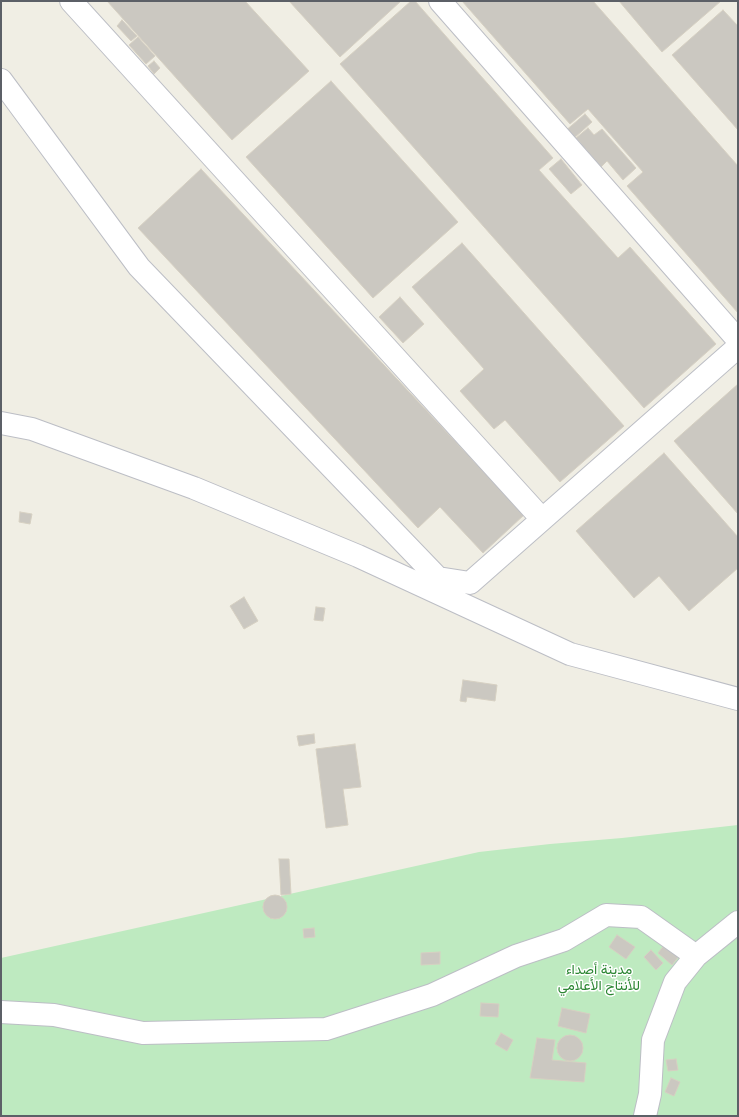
<!DOCTYPE html>
<html>
<head>
<meta charset="utf-8">
<style>
	body { margin:0 }
	#map { position:relative; width:739px; height:1117px; overflow:hidden; background:#f0eee4; font-family:"Noto Sans",sans-serif }
	canvas { display:block }
	.frame { position:absolute; inset:0; border:2px solid #5c6067; pointer-events:none }
</style>
</head>
<body>
<div id="map">
<canvas width="739" height="1117"></canvas>
<div class="frame"></div>
</div>
<script>
const context = document.querySelector('canvas').getContext('2d');
context.lineJoin = 'round';
function fillPath(path, color) { context.fillStyle = color; context.fill(path, 'evenodd'); }
const toPath = rows => new Path2D(rows.map(r => 'M' + r).join(''));
function strokePath(path, color, width, dash) { context.strokeStyle = color; context.lineWidth = width; context.lineCap = dash ? 'butt' : 'round'; context.setLineDash(dash || []); context.stroke(path); }
function label(font, color, halo, rows, align = 'center') {
  context.font = font + ' "Noto Sans",Vazirmatn,sans-serif'; context.lineWidth = 3; context.setLineDash([]); context.textBaseline = 'middle'; context.strokeStyle = halo; context.fillStyle = color; for (const [text, x, y, turn = 0] of rows) {
    context.save(); context.translate(x, y); context.rotate((+turn || 0) * Math.PI / 180); context.textAlign = isNaN(turn) ? turn : align; if (halo) context.strokeText(text, 0, 0); context.fillText(text, 0, 0); context.restore();
  }
}
fillPath(toPath([
	[738,825,738,1116,1,1116,1,958,479,852,550,844,622,838]
]), '#beeac0');
const building = toPath([
	[107,1,245,1,309,71,232,140,107,1],
	[289,1,401,1,340,57,289,1],
	[411,1,415,1,553,158,539,170,618,258,630,247,716,344,644,408,340,64,411,1],
	[462,1,593,1,738,166,738,313,627,186,643,172,588,109,570,124,462,1],
	[619,1,721,1,662,52,619,1],
	[723,10,738,26,738,130,672,55,723,10],
	[122,20,137,36,131,41,117,26,122,20],
	[138,37,155,56,146,64,129,45,138,37],
	[154,61,160,68,154,74,148,66,154,61],
	[331,81,458,222,373,298,246,157,331,81],
	[585,114,592,122,572,140,564,132,585,114],
	[588,128,594,135,602,129,636,168,623,180,607,161,601,167,576,138,588,128],
	[561,159,582,185,571,194,549,169,561,159],
	[201,169,524,515,483,553,440,507,418,528,138,228,201,169],
	[462,243,624,426,560,482,505,420,494,429,460,391,484,369,412,287,462,243],
	[400,297,424,324,403,343,379,317,400,297],
	[738,384,738,514,674,441,738,384],
	[664,453,738,537,738,568,689,611,659,576,634,598,576,531,664,453],
	[20,512,32,514,30,524,19,522,20,512],
	[244,597,258,621,244,629,230,606,244,597],
	[316,607,325,608,323,621,314,620,316,607],
	[463,680,497,685,495,701,467,697,466,702,460,701,463,680],
	[314,734,315,743,299,746,297,736,314,734],
	[355,744,361,787,343,789,348,825,326,828,316,749,355,744],
	[279,859,289,859,291,894,281,895,279,859],
	'263 907a12 12 0 1 1 24 0a12 12 0 1 1-24 0Z',
	[314,928,315,937,304,938,303,929,314,928],
	[617,935,635,947,626,959,609,947,617,935],
	[665,944,679,956,672,965,658,953,665,944],
	[651,950,663,963,656,970,644,957,651,950],
	[440,952,440,964,421,965,421,953,440,952],
	[481,1003,499,1004,498,1017,480,1016,481,1003],
	[562,1008,590,1014,586,1033,558,1026,562,1008],
	[501,1033,513,1040,507,1051,495,1044,501,1033],
	'557 1048a13 13 0 1 1 26 0a13 13 0 1 1-26 0Z',
	[537,1038,555,1040,552,1060,586,1063,584,1082,530,1078,537,1038],
	[676,1059,678,1070,668,1071,666,1060,676,1059],
	[671,1078,680,1082,674,1096,665,1092,671,1078]
]);
fillPath(building, '#cbc8c1');
strokePath(building, '#d6d0c2', 1);
const minor = toPath([
	[71,1,542,519],
	[440,1,738,340],
	[1,80,139,267,438,578,470,583,738,347],
	[1,423,32,429,194,488,358,556,570,654,738,699],
	[1,1012,54,1015,143,1033,326,1029,432,995,516,956,564,940,606,915,641,917,696,956],
	[645,1116,650,1094,653,1040,675,982,696,956,738,922]
]);
strokePath(minor, '#bcbec5', 24);
strokePath(minor, '#fff', 22);
label('14px', '#2c8633', '#fff', [
	["مدينة أصداء",599,970],
	["للأنتاج الأعلامي",599,986]
]);
</script>
</body>
</html>
